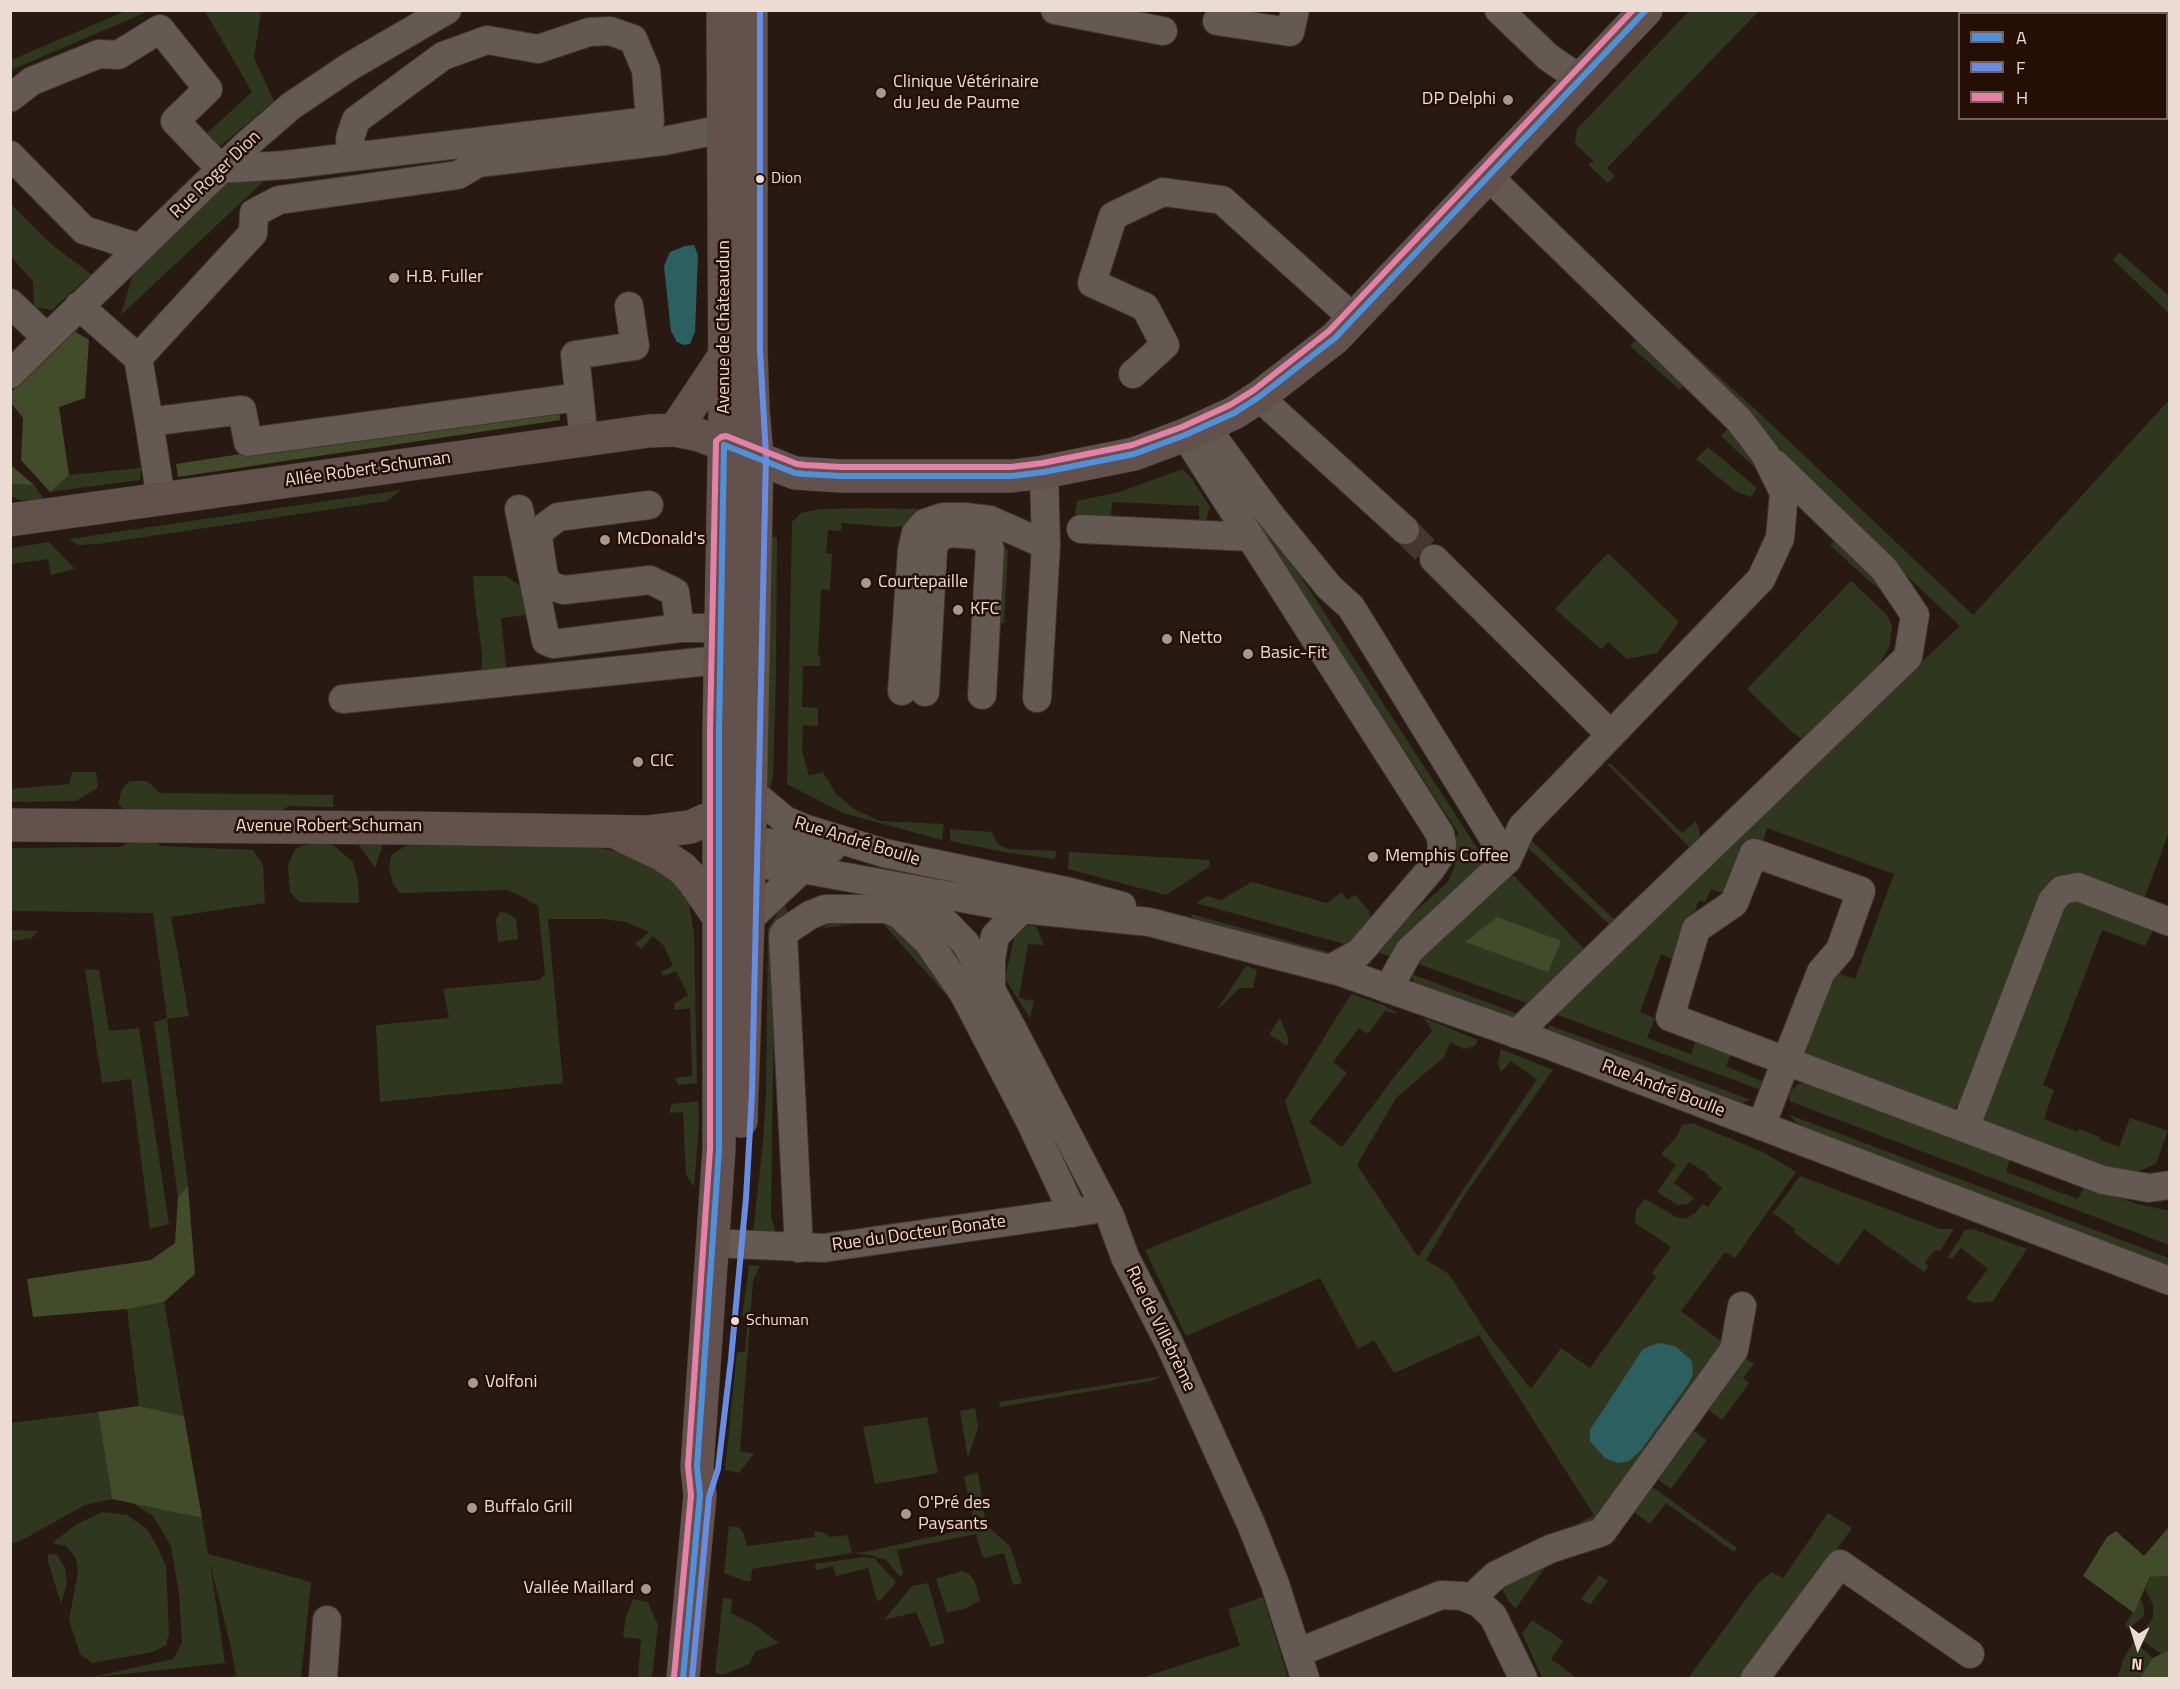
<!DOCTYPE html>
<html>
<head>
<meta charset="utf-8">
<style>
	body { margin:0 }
	#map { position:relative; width:2180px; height:1689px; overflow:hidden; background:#281a12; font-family:"Titillium Web",sans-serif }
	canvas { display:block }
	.frame { position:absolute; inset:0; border:12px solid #ecdbd2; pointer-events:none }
	.legend { position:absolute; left:1958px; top:12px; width:210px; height:108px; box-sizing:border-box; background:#250e03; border:2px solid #756056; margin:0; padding:8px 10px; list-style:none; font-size:18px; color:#ecdbd2 }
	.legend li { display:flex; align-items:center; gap:12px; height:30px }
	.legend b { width:30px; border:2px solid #756056 }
	.north { position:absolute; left:2108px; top:1617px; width:60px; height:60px; -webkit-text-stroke:4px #250e03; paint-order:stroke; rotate:184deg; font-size:16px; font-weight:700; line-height:24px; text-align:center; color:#ecdbd2 }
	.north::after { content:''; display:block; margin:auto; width:21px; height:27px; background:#ecdbd2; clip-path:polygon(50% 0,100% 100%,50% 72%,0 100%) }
</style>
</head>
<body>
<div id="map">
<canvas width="2180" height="1689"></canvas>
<div class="frame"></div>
<ul class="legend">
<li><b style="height:8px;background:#518fd9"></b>A</li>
<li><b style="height:8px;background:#698ce3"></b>F</li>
<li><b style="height:8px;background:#e580a9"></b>H</li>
</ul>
<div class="north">N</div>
</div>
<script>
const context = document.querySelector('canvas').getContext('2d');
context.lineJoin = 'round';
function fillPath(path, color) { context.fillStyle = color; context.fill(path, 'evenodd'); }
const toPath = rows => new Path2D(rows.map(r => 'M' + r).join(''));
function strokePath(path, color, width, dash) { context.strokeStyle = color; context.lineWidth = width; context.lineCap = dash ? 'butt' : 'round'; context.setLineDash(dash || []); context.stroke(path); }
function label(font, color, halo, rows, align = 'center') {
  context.font = font + ' "Titillium Web",sans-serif'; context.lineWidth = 5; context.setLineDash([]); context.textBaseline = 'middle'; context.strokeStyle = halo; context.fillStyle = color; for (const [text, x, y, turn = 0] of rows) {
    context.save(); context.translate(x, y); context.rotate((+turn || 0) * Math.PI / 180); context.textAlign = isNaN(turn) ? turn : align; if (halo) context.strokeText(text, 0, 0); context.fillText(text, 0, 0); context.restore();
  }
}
fillPath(toPath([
	[128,10,149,11,11,70,11,60],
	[205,11,261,11,254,58,274,101,214,151,206,134,252,92],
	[1689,11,1759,11,1607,168,1615,176,1608,183,1588,165,1594,161,1575,144,1577,129],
	[266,179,121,315,134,270,218,184],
	[10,203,51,244,91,274,52,310,34,307,33,281,11,257],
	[2119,252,2169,296,2169,313,2113,260],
	[1669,332,1755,409,1973,615,2169,400,2169,832,2146,894,2141,901,2082,874,1964,1098,1951,1112,1808,1055,1804,1046,1832,972,1855,979,1894,874,1767,828,1763,842,1749,838,1727,895,1711,889,1705,902,1699,900,1676,961,1661,954,1640,1012,1655,1018,1647,1038,1691,1054,1697,1038,1732,1051,1726,1066,1768,1084,1764,1091,1552,1013,1560,1001,1960,626,1763,440,1755,418],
	[1637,339,1684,384,1680,390,1630,346],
	[1729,427,1767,479,1721,436],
	[1708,447,1757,488,1751,497,1735,491,1696,459],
	[1216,454,1285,552,1490,868,1393,958,1372,950,1448,882,1455,866,1455,844,1453,839,1459,834,1255,521],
	[141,468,140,480,50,492,69,475],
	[1182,469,1190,476,1210,507,1206,520,1199,522,1199,506,1112,502,1111,517,1075,514,1077,501,1120,492],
	[10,484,34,485,48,505,17,499,11,496],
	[401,490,387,501,98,544,78,545,69,539],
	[863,508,934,509,915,526,892,527,842,523,841,531,828,530,826,553,832,554,830,590,821,589,818,655,820,657,820,666,803,666,802,707,818,708,818,726,803,725,802,751,809,776,823,772,836,794,854,809,880,821,944,824,942,840,843,813,787,784,792,522,801,513,821,509],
	[1843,534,1899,604,1868,580,1830,545],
	[769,537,777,537,776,673,773,774,770,792,763,782],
	[993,541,1008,550,1004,623,991,623],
	[49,542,75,569,51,575,48,559,11,564,11,548],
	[1608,553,1679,622,1657,653,1627,659,1608,642,1601,649,1555,609],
	[473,576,506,576,519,585,526,615,501,618,507,675,482,672,482,652,475,603],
	[1851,581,1887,615,1892,626,1890,645,1862,695,1808,743,1792,732,1747,689],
	[1607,764,1611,764,1682,833,1696,821,1700,833,1695,850,1535,1006,1413,962,1501,878,1514,876,1588,953,1613,928,1526,846,1532,841,1617,922,1690,848],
	[72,772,96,772,98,788,76,801,11,802,11,789,69,784],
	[130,781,147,781,160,793,333,795,333,807,289,806,278,813,125,810,118,804,122,789],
	[950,829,992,832,996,841,1001,846,1008,849,1056,851,1055,859,1004,852,950,841],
	[153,836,160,846,253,850,263,865,265,903,171,917,189,1016,167,1019,188,1186,178,1197,154,1022,167,1018,153,913,11,911,11,848,121,847,136,837],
	[385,839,375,868,356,841],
	[318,840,333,845,353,862,358,881,359,903,299,902,290,892,288,865,295,849],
	[418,841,586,845,628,854,658,864,675,883,689,904,694,933,697,1083,679,1085,674,1078,692,1076,690,1008,674,1010,674,1004,688,995,676,971,663,976,661,972,673,966,664,946,653,936,641,949,635,944,649,932,626,922,603,919,548,919,563,1083,380,1102,376,1025,449,1018,443,989,539,980,545,974,538,906,517,894,507,890,400,893,393,884,389,868,391,855,402,848],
	[1069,852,1210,860,1209,867,1166,895,1068,869],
	[1252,882,1327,903,1342,892,1347,900,1355,895,1369,911,1371,921,1348,945,1196,903,1207,896,1221,900],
	[2079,898,2154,928,2145,946,2102,930,2043,1085,2054,1090,2044,1119,2078,1132,2079,1129,2100,1137,2100,1140,2119,1147,2130,1118,2168,1131,2156,1164,2127,1176,1978,1120,2061,904],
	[784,903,793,924,775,925,771,1217,777,1236,753,1233,763,1142,766,1093,768,929],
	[500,912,507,913,516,919,518,939,498,942,496,920],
	[1191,914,1339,955,1332,958,1193,920],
	[879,915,918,944,954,1004,880,920,824,928,827,920],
	[1027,925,1036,926,1044,945,1028,944,1019,998,1034,1001,1030,1018,1005,979,1014,938],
	[10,930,11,930,38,931,32,938,11,941],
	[1246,966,1257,970,1253,988,1240,988,1216,1011],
	[85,969,99,970,109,1031,139,1028,169,1224,150,1229,131,1079,102,1083],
	[1411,974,1521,1015,1510,1017,1415,985],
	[1351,994,1383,1005,1399,1014,1385,1011,1368,1034,1359,1028,1333,1062,1347,1073,1309,1122,1342,1147,1398,1072,1432,1031,1424,1018,1478,1040,1475,1046,1464,1049,1450,1042,1444,1057,1396,1098,1357,1165,1416,1254,1419,1256,1537,1079,1511,1061,1501,1072,1498,1064,1501,1049,1553,1070,1465,1194,1426,1260,1449,1274,1485,1331,1531,1389,1561,1348,1590,1368,1656,1277,1652,1273,1671,1247,1635,1223,1636,1210,1645,1199,1676,1217,1686,1219,1696,1212,1703,1204,1708,1207,1722,1188,1708,1177,1709,1175,1689,1162,1674,1183,1694,1198,1688,1204,1678,1205,1657,1192,1676,1165,1661,1154,1677,1136,1682,1125,1692,1123,1763,1152,1796,1172,1735,1258,1725,1252,1681,1311,1726,1345,1595,1523,1538,1545,1594,1515,1479,1335,1394,1373,1374,1340,1358,1349,1320,1278,1186,1336,1145,1250,1312,1183,1285,1101],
	[1280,1018,1289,1040,1287,1046,1269,1034],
	[1549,1025,1751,1100,1736,1104,1549,1030],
	[1810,1081,2011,1156,2006,1172,2078,1199,2085,1185,2134,1203,2169,1211,2169,1245,1789,1101,1790,1092,1797,1085],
	[698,1101,699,1122,694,1187,686,1175,683,1112,670,1113,670,1108,672,1104],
	[1790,1115,2169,1258,2169,1270,1804,1133],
	[1800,1176,1940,1229,1954,1229,1940,1251,1935,1250,1925,1262,1928,1266,1924,1272,1864,1229,1838,1265,1793,1232,1795,1229,1773,1213],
	[1973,1229,2027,1249,1993,1301,1974,1303,1966,1298,1988,1269,1961,1248,1952,1259,1948,1257,1965,1230],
	[749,1265,760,1266,753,1281,740,1451,754,1454,739,1473,725,1470,737,1352,745,1352,748,1317,742,1317],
	[164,1302,184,1416,139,1406,127,1309],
	[1740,1355,1754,1364,1743,1378,1749,1383,1722,1420,1703,1406],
	[1161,1376,1151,1381,1000,1407,999,1402],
	[975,1408,978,1427,968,1458,960,1411],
	[98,1412,112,1499,85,1505,22,1540,11,1544,10,1423],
	[927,1417,938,1473,875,1484,863,1427],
	[1688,1427,1707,1440,1671,1489,1653,1476],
	[978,1473,986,1525,1010,1546,1022,1583,1013,1585,1004,1553,985,1558,982,1555,976,1534,897,1550,903,1574,900,1577,886,1560,869,1555,852,1553,752,1569,751,1581,745,1581,724,1573,729,1526,738,1527,743,1532,747,1546,815,1537,814,1531,822,1532,830,1537,847,1535,852,1553,865,1552,975,1527,964,1476],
	[1647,1483,1737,1548,1734,1552,1666,1503,1650,1524,1629,1508],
	[133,1503,202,1518,208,1554,311,1582,301,1678,222,1678,236,1676,230,1643,210,1563,225,1663,88,1678,173,1659,182,1643,179,1594,171,1546,153,1516],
	[103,1512,127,1515,147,1529,158,1548,166,1566,169,1634,166,1645,153,1652,92,1663,80,1654,69,1620,78,1572,76,1558,66,1546,52,1543,77,1524],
	[1828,1513,1852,1528,1745,1678,1688,1678,1758,1583,1772,1572,1783,1578],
	[48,1554,57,1555,65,1568,67,1584,61,1604,48,1561],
	[863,1557,874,1558,896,1582,881,1600,877,1601,868,1568,836,1576,833,1566,816,1570,815,1564],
	[1549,1562,1516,1608,1509,1602,1500,1584],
	[962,1571,969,1574,975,1582,980,1600,967,1608,947,1613,936,1579],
	[1599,1575,1608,1581,1590,1605,1581,1599],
	[2169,1576,2169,1650,2161,1654,2138,1637,2153,1618,2153,1605,2145,1589,2151,1577],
	[928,1583,945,1643,931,1647,916,1612,884,1620,912,1586],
	[1263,1597,1288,1678,1141,1678,1240,1646,1228,1609],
	[723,1598,732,1599,731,1613,755,1625,779,1643,756,1651,749,1664,723,1675,715,1673],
	[633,1599,648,1602,658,1625,652,1678,638,1678,641,1639,623,1637,626,1617],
	[2141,1599,2144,1607,2144,1616,2128,1629,2125,1625],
	[1532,1620,1563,1641,1551,1659,1577,1678,1542,1678,1522,1633],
	[2134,1641,2153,1658,2140,1678,2117,1678,2123,1660]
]), '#30371f');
fillPath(toPath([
	[74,331,89,340,85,398,59,407,69,475,50,492,21,460,23,418,11,403,11,392],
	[559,405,560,420,178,477,176,464],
	[10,444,12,446,12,466,34,485,11,484],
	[1497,917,1561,941,1548,972,1465,942],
	[188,1186,195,1274,164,1302,127,1309,33,1317,27,1279,151,1260,175,1243,178,1197],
	[139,1406,184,1416,202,1518,112,1499,98,1412],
	[2169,1527,2169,1576,2150,1577,2134,1613,2083,1576,2107,1537,2116,1531,2144,1556],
	[2169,1650,2169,1678,2140,1678,2153,1658]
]), '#424c2b');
fillPath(toPath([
	[694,245,698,255,695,332,690,344,684,345,677,342,671,331,664,266,670,252,685,246],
	[1658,1343,1675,1346,1692,1361,1693,1374,1689,1383,1641,1450,1629,1461,1618,1463,1605,1458,1590,1441,1590,1430,1643,1349]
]), '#2c5f5f');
strokePath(toPath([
	[1405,530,1434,559]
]), '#45372f', 28, [28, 14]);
const minor = toPath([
	[1055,10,1163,31],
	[1499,10,1548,57,1580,79],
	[1217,21,1290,32,1295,10],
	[10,98,32,81,99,54,118,55,160,29,208,89,175,121,221,169,285,165,650,121,646,70,633,39,610,31,589,32,538,49,487,40,443,56,356,120,350,138,352,157],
	[10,155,84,230,140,248],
	[10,303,47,338],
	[79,306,138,358],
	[10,374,246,145,291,106,349,67,447,10],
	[1133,374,1165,345,1145,307,1092,283,1113,216,1163,192,1222,200,1354,319],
	[579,397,248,442,242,410,149,422,138,358,253,233,254,213,279,200,458,175,478,163,664,141,723,129],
	[1259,397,1405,530],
	[149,422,161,499],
	[1205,426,1268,512,1329,587,1351,607,1507,860],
	[1185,435,1440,834,1442,844,1441,854,1431,869,1359,953,1330,969],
	[584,440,575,355,635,346,629,306],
	[649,505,558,517,542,529,538,538,544,577,551,586,564,590,650,580,675,592,680,628],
	[519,509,546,641,553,644,680,628,720,628],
	[1081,529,1250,537],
	[1434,559,1611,735],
	[902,691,912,550,916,533,925,523,943,517,965,517,990,520,1046,545],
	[925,692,933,549,936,540,948,533,977,535,987,541,990,549,982,695],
	[1037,698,1046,545,1044,472],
	[343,699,719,660],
	[750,791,785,820,806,829,884,853,1070,892,1122,906],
	[728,839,831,849],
	[749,863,802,869,1022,909,1149,922,1341,972,1543,1043,2170,1281],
	[913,889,966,944,1013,1030,1110,1216,1125,1257,1169,1343,1251,1524,1275,1584,1305,1678],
	[748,920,802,869],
	[991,989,991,959,995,936,1022,909],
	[1388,989,1409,951,1507,860,1522,827,1761,579,1780,538,1784,493,1765,454,1739,420,1488,176],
	[1516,1034,1908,657,1915,615,1884,569,1775,464],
	[1761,1126,1786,1061,1821,972,1840,950,1861,891,1754,853,1734,903,1696,929,1670,1017,1786,1061,2103,1180,2149,1188,2170,1185],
	[1965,1128,2052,901,2062,890,2078,887,2170,922],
	[733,1244,824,1248,1091,1210],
	[799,1248,783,935,786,931,810,915,825,909,887,909,899,914,929,943,964,994,1030,1121,1073,1213],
	[1470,1599,1496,1575,1550,1549,1602,1532,1734,1350,1742,1306],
	[1297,1653,1441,1595,1462,1596,1479,1603,1493,1616,1523,1678],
	[323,1678,327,1620],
	[1755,1678,1840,1564,1970,1654]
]);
const major = toPath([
	[675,430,725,355],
	[10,520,649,431,675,430,699,435,795,473,841,476,1012,476,1044,472,1134,454,1185,435,1234,413,1259,397,1335,338,1646,10],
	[10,825,409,828,648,832,690,827,718,815,735,805],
	[621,835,661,854,682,868,693,880,718,916],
	[741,1121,748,920,757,456,753,409,751,350,751,10],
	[683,1678,700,1495,697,1467,719,1149,719,730,725,408,723,10]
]);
strokePath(minor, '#403530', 30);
strokePath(major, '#403530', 34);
strokePath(minor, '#645953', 28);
strokePath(major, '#62514c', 33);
strokePath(toPath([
	[724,445,795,473,804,474,841,476,1012,476,1044,472,1134,454,1185,435,1234,413,1259,397,1335,338,1646,10],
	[683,1678,700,1495,697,1467,719,1149,719,730,724,445]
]), '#518fd9', 6);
strokePath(toPath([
	[692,1678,709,1497,718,1469,731,1359,746,1198,752,1093,766,456,760,350,760,10]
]), '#698ce3', 6);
strokePath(toPath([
	[674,1677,691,1495,688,1466,710,1149,710,730,716,441,721,437,726,436,797,464,805,465,841,467,1011,467,1043,463,1132,445,1182,427,1230,405,1254,390,1329,331,1633,10]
]), '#e580a9', 6);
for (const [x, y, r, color] of [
	[881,93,6,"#a7978f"],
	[1508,100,6,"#a7978f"],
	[760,179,5,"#ecdbd2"],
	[394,278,6,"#a7978f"],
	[605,540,6,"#a7978f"],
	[866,583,6,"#a7978f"],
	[958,610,6,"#a7978f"],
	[1167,639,6,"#a7978f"],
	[1248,654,6,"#a7978f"],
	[638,762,6,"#a7978f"],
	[1373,857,6,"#a7978f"],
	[735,1321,5,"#ecdbd2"],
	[473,1383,6,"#a7978f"],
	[472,1508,6,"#a7978f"],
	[906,1514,6,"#a7978f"],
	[646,1589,6,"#a7978f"]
]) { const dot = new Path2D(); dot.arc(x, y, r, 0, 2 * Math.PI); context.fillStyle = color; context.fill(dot); strokePath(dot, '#250e03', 2); }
label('16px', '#ecdbd2', '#250e03', [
	["Dion",771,179],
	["Schuman",746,1321]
], 'left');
label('18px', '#ecdbd2', '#250e03', [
	["Clinique Vétérinaire",893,83],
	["du Jeu de Paume",893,104],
	["DP Delphi",1496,100,"right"],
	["H.B. Fuller",406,278],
	["McDonald's",617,540],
	["Courtepaille",878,583],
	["KFC",970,610],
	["Netto",1179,639],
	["Basic-Fit",1260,654],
	["CIC",650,762],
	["Memphis Coffee",1385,857],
	["Volfoni",485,1383],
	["O'Pré des",918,1504],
	["Paysants",918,1525],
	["Buffalo Grill",484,1508],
	["Vallée Maillard",634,1589,"right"]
], 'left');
label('18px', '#ecdbd2', '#250e03', [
	["Rue Roger Dion",216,175,-44],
	["Avenue de Châteaudun",725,327,-90],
	["Allée Robert Schuman",368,470,-8],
	["Avenue Robert Schuman",329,827],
	["Rue André Boulle",857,842,17],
	["Rue André Boulle",1663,1089,21],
	["Rue du Docteur Bonate",919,1234,-8],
	["Rue de Villebrème",1160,1329,64]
]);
</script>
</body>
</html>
